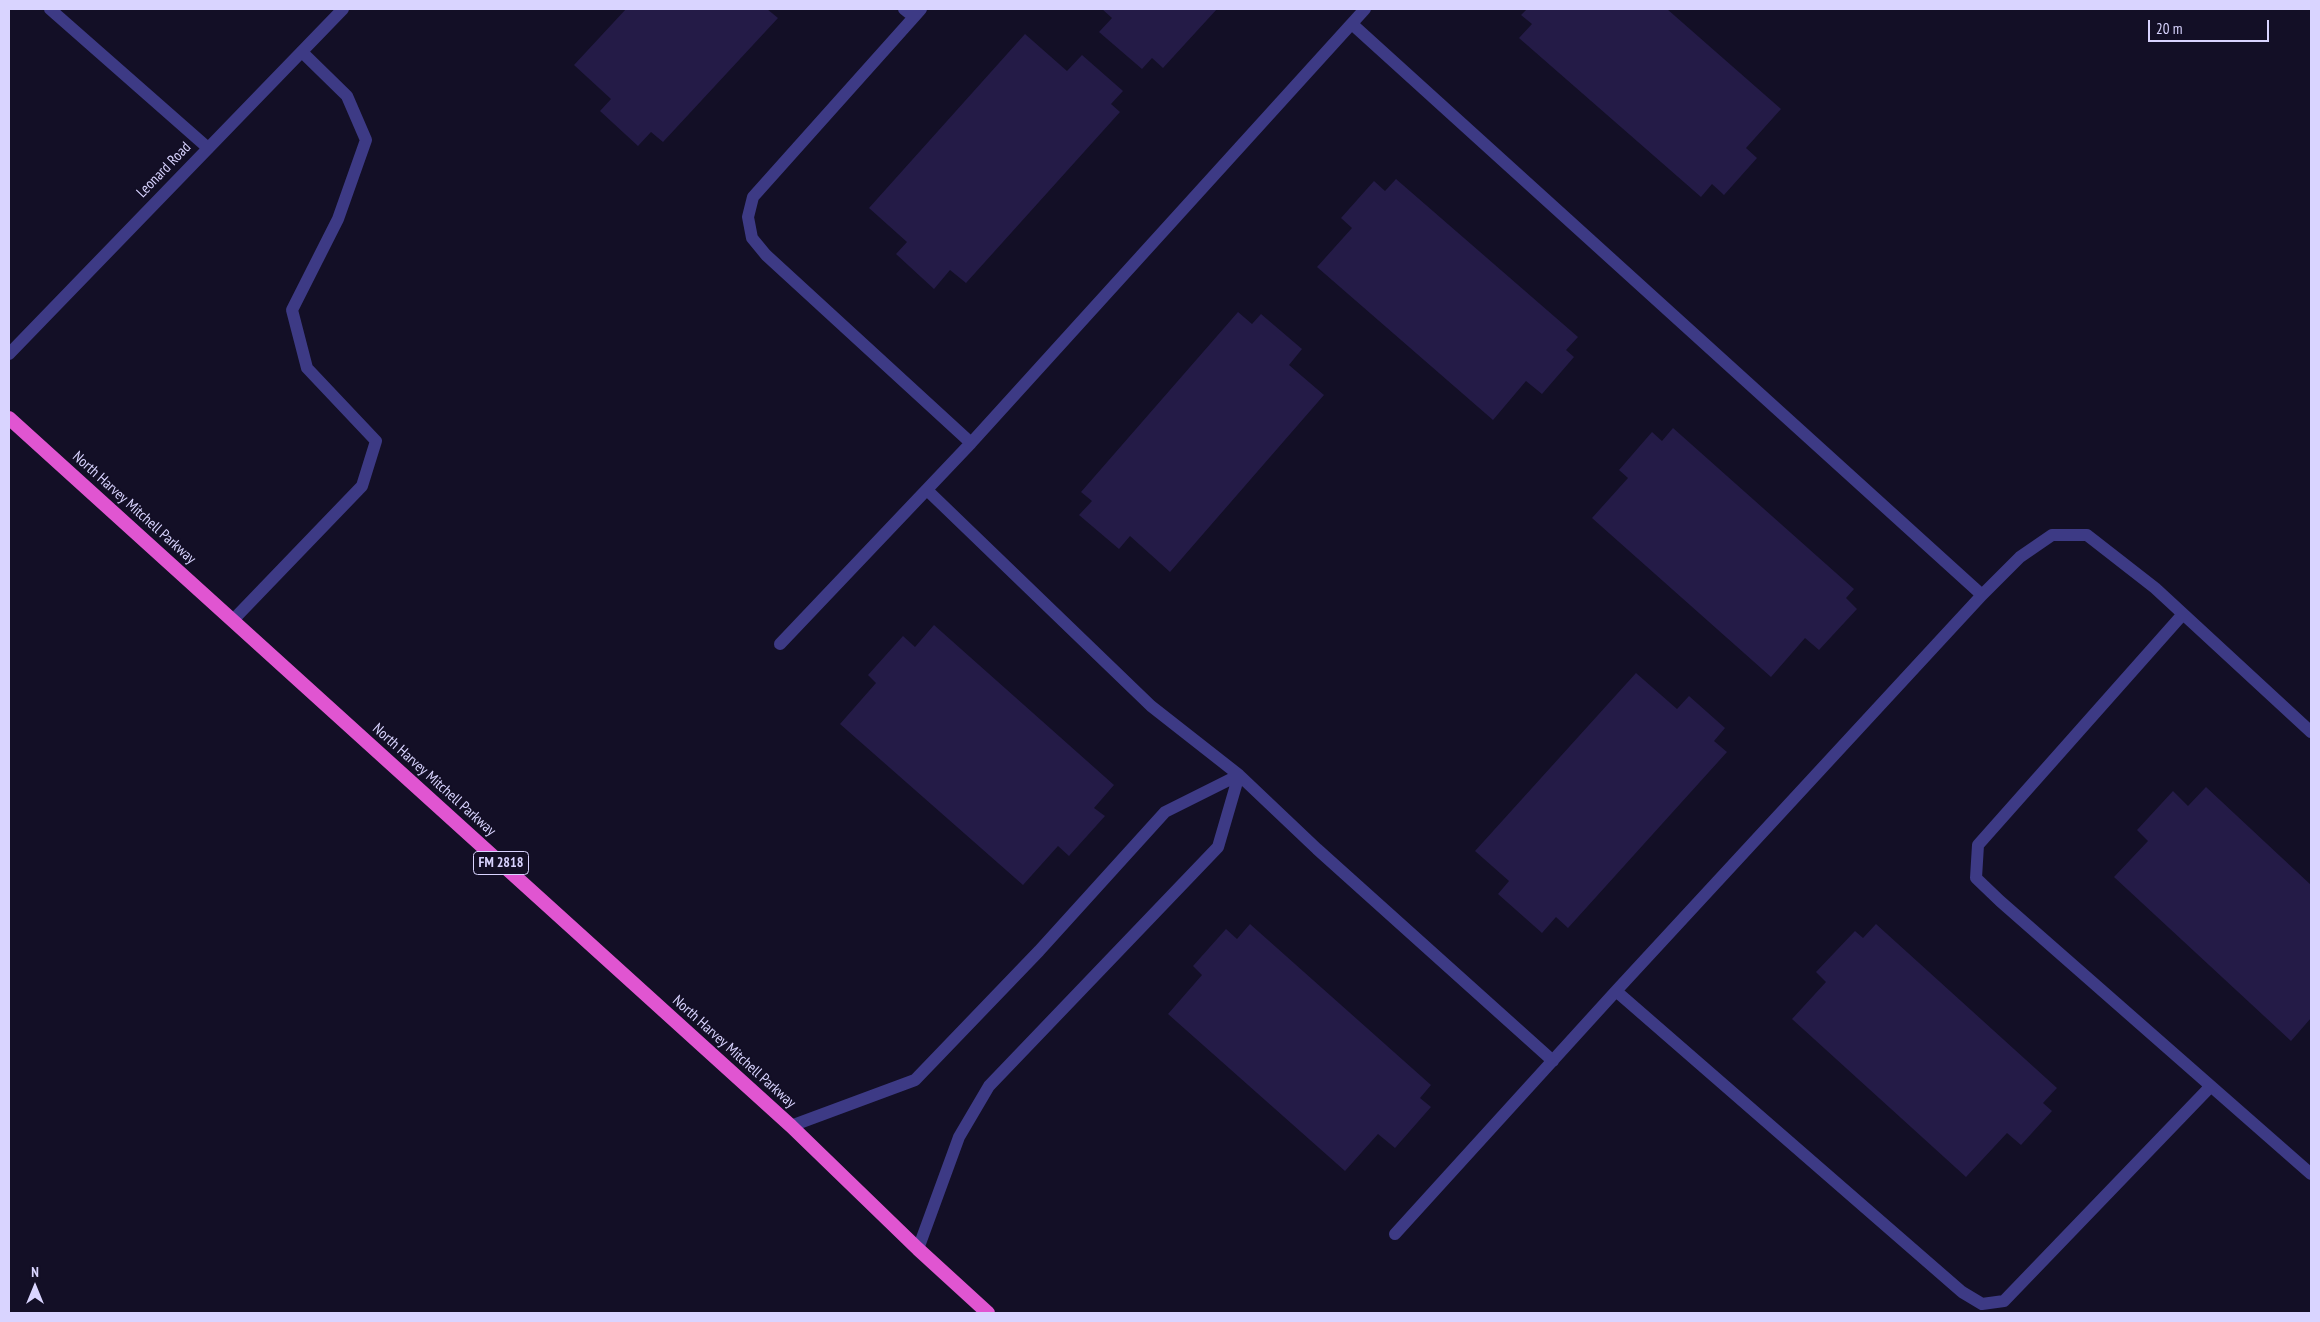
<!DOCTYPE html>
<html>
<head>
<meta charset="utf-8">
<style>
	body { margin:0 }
	#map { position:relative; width:2320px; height:1322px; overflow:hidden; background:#130f26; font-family:"PT Sans Narrow",sans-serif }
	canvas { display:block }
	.frame { position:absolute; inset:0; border:10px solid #d9d4ff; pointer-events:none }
	.north { position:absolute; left:10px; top:1262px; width:50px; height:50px; -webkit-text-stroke:4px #130f26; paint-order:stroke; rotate:0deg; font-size:14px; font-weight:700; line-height:20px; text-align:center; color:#d9d4ff }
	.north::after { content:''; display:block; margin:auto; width:18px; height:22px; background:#d9d4ff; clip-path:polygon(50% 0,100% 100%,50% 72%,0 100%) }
	.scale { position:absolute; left:2148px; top:20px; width:121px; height:22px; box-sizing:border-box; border:2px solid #d9d4ff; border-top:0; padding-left:6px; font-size:15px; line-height:18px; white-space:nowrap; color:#d9d4ff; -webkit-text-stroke:4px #130f26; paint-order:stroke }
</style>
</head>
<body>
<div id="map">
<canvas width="2320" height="1322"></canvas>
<div class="frame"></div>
<div class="north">N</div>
<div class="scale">20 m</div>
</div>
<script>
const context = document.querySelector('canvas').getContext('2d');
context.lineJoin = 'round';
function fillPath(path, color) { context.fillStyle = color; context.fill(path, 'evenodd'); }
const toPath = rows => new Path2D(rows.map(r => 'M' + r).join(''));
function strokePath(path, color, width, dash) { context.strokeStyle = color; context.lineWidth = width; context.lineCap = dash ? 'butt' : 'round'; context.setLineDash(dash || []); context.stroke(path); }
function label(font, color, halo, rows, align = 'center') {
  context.font = font + ' "PT Sans Narrow",sans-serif'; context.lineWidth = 4; context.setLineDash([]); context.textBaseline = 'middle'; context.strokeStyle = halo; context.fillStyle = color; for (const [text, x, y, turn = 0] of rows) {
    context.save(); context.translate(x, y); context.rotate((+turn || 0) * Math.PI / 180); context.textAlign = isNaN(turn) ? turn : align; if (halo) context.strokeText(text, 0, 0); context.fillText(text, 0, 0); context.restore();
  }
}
fillPath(toPath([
	[626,9,767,9,778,18,663,142,651,132,638,146,600,111,611,99,574,65],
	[1102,9,1217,9,1163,68,1152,58,1142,69,1099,32,1112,18],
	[1527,9,1667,9,1781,109,1746,148,1757,158,1724,195,1712,184,1701,197,1519,38,1532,24,1521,15],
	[1025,34,1067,71,1082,55,1123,91,1111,104,1120,112,966,283,950,270,934,289,896,254,907,242,869,208],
	[1396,179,1578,337,1566,350,1574,357,1542,394,1526,381,1493,420,1317,267,1352,228,1341,218,1374,181,1385,191],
	[1238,312,1252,324,1261,314,1302,349,1289,365,1324,395,1170,572,1130,536,1119,549,1079,515,1092,501,1081,492],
	[1673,428,1854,589,1846,598,1857,609,1819,650,1805,638,1771,677,1592,518,1628,478,1619,470,1652,432,1662,441],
	[934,625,1114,785,1094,808,1105,816,1069,856,1058,846,1023,885,840,724,876,683,868,675,903,636,915,647],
	[1636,673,1677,709,1689,696,1725,728,1714,741,1727,752,1568,928,1556,917,1542,933,1498,894,1509,881,1475,851],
	[2206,787,2311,885,2311,1018,2291,1041,2114,877,2148,841,2137,830,2173,791,2188,806],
	[1250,924,1431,1085,1420,1098,1431,1107,1395,1148,1378,1134,1345,1171,1168,1014,1202,975,1193,966,1226,929,1237,939],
	[1876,924,2057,1088,2043,1103,2052,1111,2021,1145,2007,1133,1966,1177,1792,1019,1826,982,1816,972,1855,931,1863,938]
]), '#241b47');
strokePath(toPath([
	[50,9,208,148],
	[904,9,914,17,921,9],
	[914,17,753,197,748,217,752,238,766,255,971,443],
	[1352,24,1982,595],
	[927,490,1151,706,1239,775,1317,849,1553,1061],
	[2183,614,1978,845,1976,878,2000,901,2311,1174],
	[233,620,362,486,376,441,307,368,292,310,338,219,366,140,347,96,302,52],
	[780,644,971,443,1365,9],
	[1616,991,1962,1292,1982,1304,2004,1301,2211,1086],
	[791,1126,915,1080,1039,951,1165,812,1239,775],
	[1395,1234,1616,991,1982,595,2020,557,2052,535,2087,535,2155,588,2311,732],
	[918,1249,959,1137,989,1086,1218,847,1239,775]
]), '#3d3a85', 12);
strokePath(toPath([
	[9,354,343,9]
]), '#3d3a85', 12);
strokePath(toPath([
	[9,418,791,1126,918,1249,988,1313]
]), '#e055d1', 14);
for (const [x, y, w] of [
	[501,863,55]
]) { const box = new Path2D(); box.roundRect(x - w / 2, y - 11.5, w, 23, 4); context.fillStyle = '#130f26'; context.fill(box); strokePath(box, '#d9d4ff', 1); }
label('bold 14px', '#d9d4ff', null, [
	["FM 2818",501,863]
]);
label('15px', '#d9d4ff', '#130f26', [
	["Leonard Road",164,170,-46],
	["North Harvey Mitchell Parkway",134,508,42],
	["North Harvey Mitchell Parkway",434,780,42],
	["North Harvey Mitchell Parkway",734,1052,42]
]);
</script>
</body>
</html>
